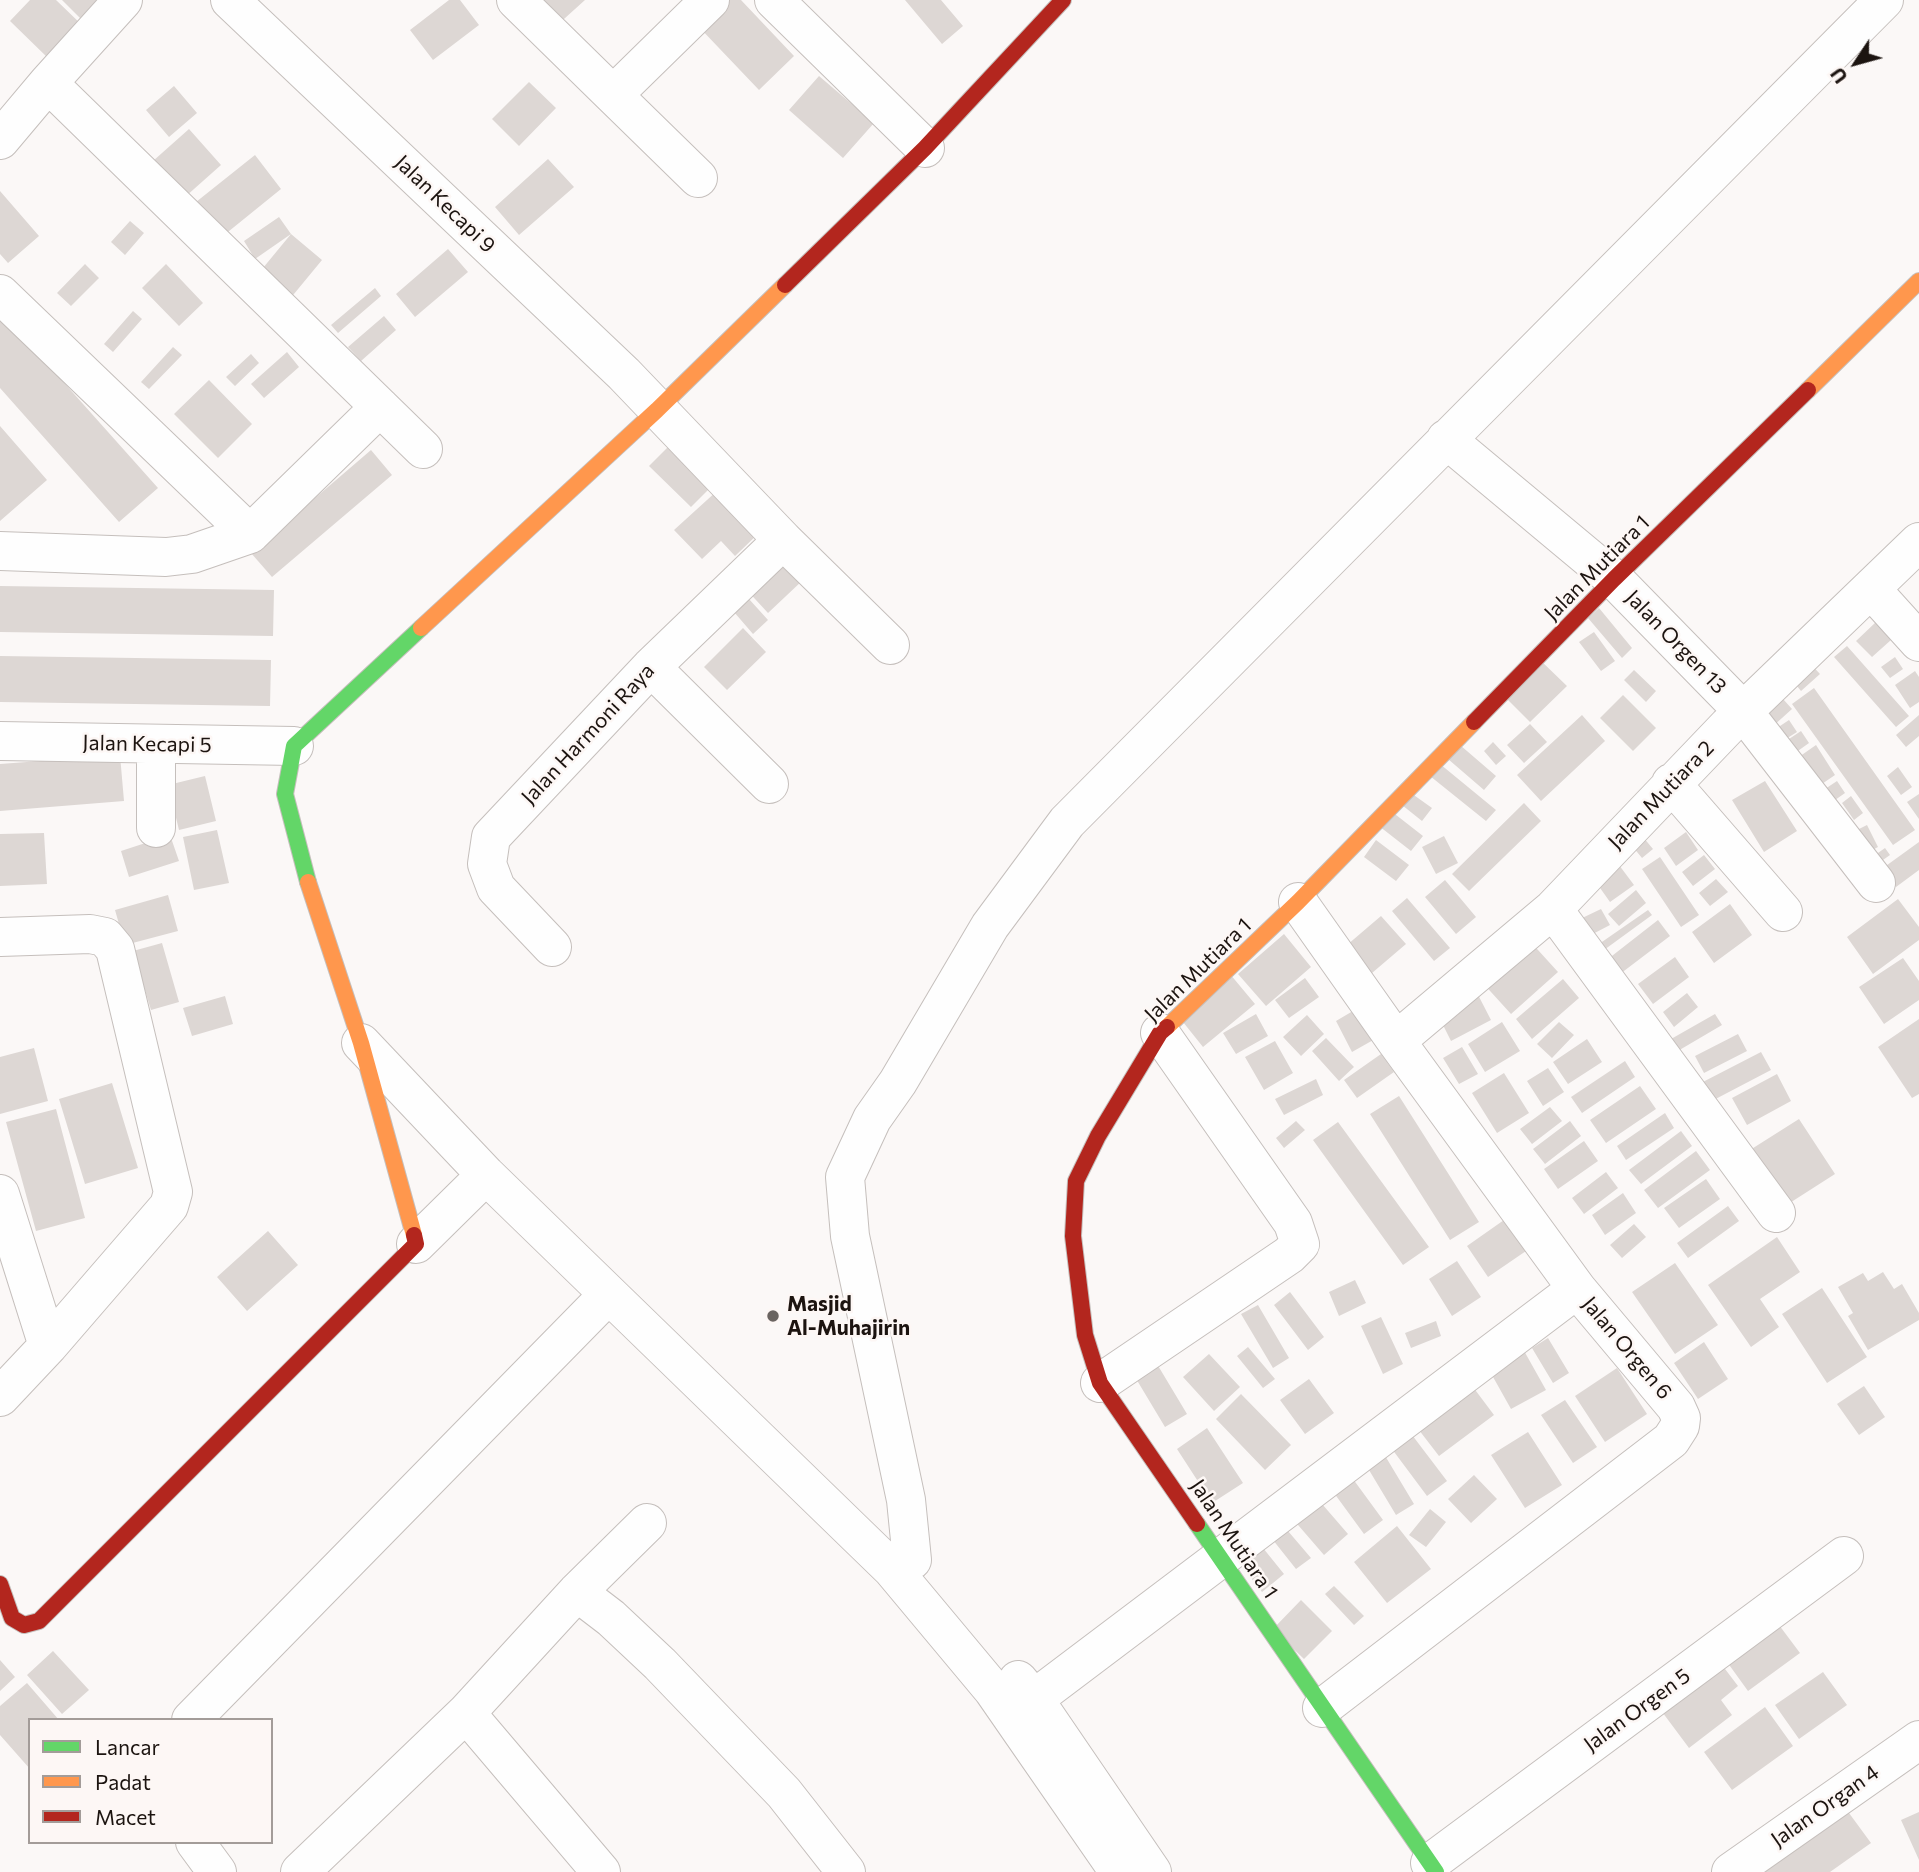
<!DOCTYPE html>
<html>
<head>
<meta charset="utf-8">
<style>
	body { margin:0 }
	#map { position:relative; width:1919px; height:1872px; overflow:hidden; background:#fbf8f7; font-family:Commissioner,sans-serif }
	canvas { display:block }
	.legend { position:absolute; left:28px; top:1718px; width:245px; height:126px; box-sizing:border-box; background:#fdf7f5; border:2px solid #a39c99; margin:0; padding:9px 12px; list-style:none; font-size:21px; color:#1c1410 }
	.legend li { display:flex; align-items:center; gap:14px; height:35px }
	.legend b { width:35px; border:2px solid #a39c99 }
	.north { position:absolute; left:1821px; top:28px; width:70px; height:70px; -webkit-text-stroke:5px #fdf7f5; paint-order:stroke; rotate:234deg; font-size:19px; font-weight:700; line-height:28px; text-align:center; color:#1c1410 }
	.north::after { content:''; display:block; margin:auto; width:24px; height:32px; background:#1c1410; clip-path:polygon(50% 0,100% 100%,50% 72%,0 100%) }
</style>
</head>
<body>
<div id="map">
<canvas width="1919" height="1872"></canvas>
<ul class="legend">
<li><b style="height:9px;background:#63d668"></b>Lancar</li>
<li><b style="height:9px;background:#ff974d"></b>Padat</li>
<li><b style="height:9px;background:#b3261e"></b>Macet</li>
</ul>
<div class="north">U</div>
</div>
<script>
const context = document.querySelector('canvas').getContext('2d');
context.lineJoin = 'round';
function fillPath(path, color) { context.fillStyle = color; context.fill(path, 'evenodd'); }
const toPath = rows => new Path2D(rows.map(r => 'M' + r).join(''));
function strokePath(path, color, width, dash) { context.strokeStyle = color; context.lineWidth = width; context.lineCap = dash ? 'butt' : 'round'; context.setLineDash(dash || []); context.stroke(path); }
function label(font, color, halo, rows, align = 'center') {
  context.font = font + ' Commissioner,sans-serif'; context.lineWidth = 5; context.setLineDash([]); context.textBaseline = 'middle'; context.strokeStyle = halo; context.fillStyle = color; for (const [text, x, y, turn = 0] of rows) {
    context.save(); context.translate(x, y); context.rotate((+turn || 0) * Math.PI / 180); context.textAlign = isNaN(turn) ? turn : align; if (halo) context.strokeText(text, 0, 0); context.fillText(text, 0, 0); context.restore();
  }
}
fillPath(toPath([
	[30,0,56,0,83,26,50,60,10,21],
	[62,0,102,0,82,20],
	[449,0,460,0,479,25,433,60,410,30],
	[543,0,585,0,554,28],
	[726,0,741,0,794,56,759,90,698,26],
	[905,0,941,0,963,26,942,44],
	[819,76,874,123,843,158,789,110],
	[529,82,556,108,519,146,492,119],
	[174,86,197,113,169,137,146,110],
	[189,129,221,165,185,197,153,161],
	[255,155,281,189,218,240,191,206],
	[548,159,574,187,519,235,495,207],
	[0,191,39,236,8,263,0,254],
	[279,217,291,234,255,259,244,241],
	[130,221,144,233,125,255,111,242],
	[291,234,322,260,289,300,258,274],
	[448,249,468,272,415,317,396,294],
	[85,264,99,278,71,306,57,293],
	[166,264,203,303,179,326,142,288],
	[375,288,381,296,338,333,331,325],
	[0,311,158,488,119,522,0,388],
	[133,311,142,319,113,352,104,344],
	[384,316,396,330,361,361,348,347],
	[173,347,182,355,149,389,141,382],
	[287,352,299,367,264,398,251,384],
	[251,354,259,363,235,386,226,377],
	[209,380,252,424,218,458,174,414],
	[0,426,47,480,0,521],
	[670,445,712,486,691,507,649,466],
	[371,450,392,475,272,577,251,553],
	[718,490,759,533,735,556,721,541,702,559,674,530],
	[779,555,803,580,768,613,744,587],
	[0,586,274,590,273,636,0,632],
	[749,599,768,620,753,634,734,612],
	[1599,608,1632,648,1622,658,1588,618],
	[1876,622,1891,640,1872,657,1856,641],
	[743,628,766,652,727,690,704,667],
	[1594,632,1615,661,1601,671,1579,642],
	[1847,646,1909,716,1896,727,1834,657],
	[0,656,271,660,270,706,0,702],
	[1895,657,1903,669,1890,678,1881,667],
	[1538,658,1567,686,1530,722,1502,694],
	[1806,659,1820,674,1801,691,1788,675],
	[1634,670,1656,691,1646,702,1624,680],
	[1915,671,1919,677,1919,702,1910,708,1895,685],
	[1814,688,1915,830,1893,845,1792,704],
	[1775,690,1792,709,1772,727,1754,708],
	[1623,695,1656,728,1633,751,1600,718],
	[1582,715,1605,741,1541,801,1517,775],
	[1919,715,1919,736,1906,747,1896,735],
	[1789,720,1797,732,1781,742,1774,730],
	[1530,724,1547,742,1524,763,1507,745],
	[1801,731,1809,743,1795,753,1786,741],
	[1493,742,1506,756,1496,765,1484,751],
	[1460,745,1496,776,1484,790,1448,759],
	[1816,745,1835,775,1816,788,1796,759],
	[120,755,124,801,0,811,0,764],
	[1440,764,1496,810,1486,821,1430,776],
	[1898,767,1912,787,1901,795,1887,776],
	[205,776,216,821,179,830,168,785],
	[1765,781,1797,831,1764,852,1732,800],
	[1837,781,1845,793,1828,805,1819,793],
	[1411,793,1432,808,1422,821,1402,805],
	[1919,794,1919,819,1907,802],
	[1851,796,1863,813,1854,820,1842,803],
	[1524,803,1541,821,1469,891,1452,874],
	[1391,811,1423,836,1411,851,1379,826],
	[1867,825,1878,847,1863,855,1851,833],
	[217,830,229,883,194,890,183,837],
	[1638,831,1653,849,1642,858,1628,841],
	[1686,832,1698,850,1676,866,1664,848],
	[44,833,47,884,0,886,0,834],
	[170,835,179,861,129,877,121,851],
	[1444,836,1458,863,1436,874,1422,847],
	[1376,840,1409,865,1396,881,1364,857],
	[1919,842,1919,870,1896,887,1883,868],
	[1885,848,1890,855,1873,867,1868,860],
	[1704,855,1715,869,1693,886,1682,872],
	[1660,857,1699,915,1681,927,1642,869],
	[1616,861,1634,885,1610,902,1593,878],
	[1716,879,1728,892,1710,906,1699,893],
	[1445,880,1476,917,1456,934,1425,897],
	[1636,890,1646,903,1619,926,1608,914],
	[168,895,178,931,125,945,115,910],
	[1407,898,1450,948,1434,961,1392,911],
	[1898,899,1919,927,1919,940,1873,974,1847,937],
	[1730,904,1752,935,1714,963,1692,932],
	[1601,909,1610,925,1587,937,1578,920],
	[1648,910,1652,915,1604,950,1599,944],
	[1381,916,1406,944,1372,973,1347,945],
	[1658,920,1670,936,1620,974,1608,959],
	[1284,934,1311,967,1266,1006,1238,974],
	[1528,939,1558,972,1511,1014,1481,981],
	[162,943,179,1002,151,1010,133,951],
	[1675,957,1689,977,1653,1004,1638,984],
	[1903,958,1919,981,1919,1000,1884,1024,1859,987],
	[1230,974,1255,1004,1203,1047,1179,1017],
	[1305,978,1319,997,1289,1018,1275,1000],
	[1563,979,1579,998,1532,1039,1516,1019],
	[1475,989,1491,1020,1451,1041,1435,1009],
	[1687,993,1698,1007,1674,1027,1663,1012],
	[225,996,233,1024,192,1036,183,1008],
	[1358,1008,1375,1039,1352,1052,1336,1021],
	[1256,1014,1268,1036,1236,1054,1223,1033],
	[1715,1014,1722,1025,1671,1055,1664,1043],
	[1307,1015,1324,1034,1301,1056,1283,1037],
	[1919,1019,1919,1094,1912,1098,1878,1047],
	[1502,1022,1520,1051,1485,1072,1468,1044],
	[1559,1022,1574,1035,1552,1058,1537,1044],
	[1738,1034,1747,1051,1704,1073,1695,1056],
	[1326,1038,1354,1067,1339,1081,1312,1051],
	[1587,1039,1602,1062,1568,1084,1553,1062],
	[1275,1041,1293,1073,1264,1090,1245,1057],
	[1462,1047,1478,1074,1459,1084,1443,1058],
	[34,1048,48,1101,0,1114,0,1057],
	[1761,1052,1771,1070,1706,1104,1697,1085],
	[1381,1054,1394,1072,1357,1098,1344,1080],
	[1625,1061,1635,1077,1582,1113,1571,1097],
	[1548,1068,1564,1092,1543,1106,1527,1081],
	[1504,1073,1529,1113,1497,1133,1472,1093],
	[1777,1074,1791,1101,1747,1125,1732,1098],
	[1316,1079,1323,1095,1284,1115,1275,1099],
	[112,1083,138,1168,85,1184,59,1099],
	[1640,1086,1656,1109,1606,1143,1590,1120],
	[1399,1096,1479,1222,1450,1240,1370,1114],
	[1550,1107,1562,1121,1532,1144,1520,1129],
	[56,1109,85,1218,36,1231,6,1122],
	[1665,1113,1674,1128,1626,1160,1617,1146],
	[1799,1119,1835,1174,1785,1206,1750,1150],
	[1296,1121,1305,1130,1284,1148,1276,1138],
	[1570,1121,1581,1136,1545,1164,1533,1149],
	[1338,1122,1429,1247,1403,1265,1313,1140],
	[1681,1131,1692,1146,1641,1184,1629,1170],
	[1584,1141,1598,1161,1558,1189,1544,1169],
	[1696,1151,1710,1170,1658,1208,1644,1190],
	[1606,1172,1618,1188,1584,1214,1572,1198],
	[1706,1179,1720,1199,1679,1228,1664,1208],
	[1623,1193,1636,1213,1605,1235,1592,1215],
	[1728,1206,1739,1221,1688,1258,1677,1243],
	[1504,1220,1526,1251,1488,1277,1467,1246],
	[1634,1224,1646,1237,1622,1258,1610,1245],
	[268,1231,298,1265,247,1311,217,1277],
	[1777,1237,1800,1272,1760,1299,1779,1327,1751,1347,1708,1285],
	[1457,1261,1481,1297,1452,1316,1429,1279],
	[1675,1263,1718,1325,1675,1354,1632,1292],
	[1883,1272,1894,1289,1902,1284,1919,1313,1919,1320,1868,1350,1848,1316,1853,1313,1838,1287,1863,1273,1868,1281],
	[1355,1280,1366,1303,1339,1316,1329,1292],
	[1822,1288,1867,1357,1827,1383,1782,1314],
	[1290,1292,1324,1337,1308,1350,1274,1305],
	[1258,1305,1289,1358,1273,1368,1241,1314],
	[1381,1317,1403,1364,1383,1374,1361,1326],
	[1436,1321,1441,1336,1411,1348,1405,1333],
	[1548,1338,1569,1373,1553,1383,1532,1348],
	[1704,1342,1728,1379,1698,1399,1674,1363],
	[1248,1347,1275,1379,1263,1388,1237,1356],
	[1523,1349,1546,1390,1511,1409,1488,1368],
	[1209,1354,1240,1387,1214,1411,1183,1377],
	[1154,1359,1187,1414,1165,1427,1132,1372],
	[1617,1368,1647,1414,1605,1442,1575,1396],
	[1309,1379,1334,1413,1305,1434,1280,1400],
	[1467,1379,1494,1415,1439,1456,1412,1421],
	[1864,1386,1885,1417,1859,1435,1837,1404],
	[1241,1394,1291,1445,1265,1470,1216,1419],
	[1565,1400,1597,1447,1573,1463,1541,1415],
	[1406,1427,1447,1481,1427,1496,1386,1441],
	[1207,1428,1243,1483,1212,1503,1177,1449],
	[1528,1432,1562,1485,1525,1508,1491,1455],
	[1381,1449,1414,1504,1396,1515,1363,1460],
	[1474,1475,1497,1499,1471,1523,1448,1499],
	[1353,1479,1383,1520,1364,1534,1334,1493],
	[1316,1497,1348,1534,1324,1555,1292,1518],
	[1430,1509,1446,1522,1426,1547,1409,1535],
	[1282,1524,1311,1558,1296,1569,1269,1535],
	[1397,1526,1431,1569,1387,1603,1354,1562],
	[1259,1543,1284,1574,1262,1592,1237,1560],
	[1334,1586,1364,1616,1354,1625,1325,1594],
	[1301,1600,1332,1631,1304,1659,1273,1629],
	[1773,1617,1800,1653,1748,1691,1722,1655],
	[53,1651,89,1690,62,1714,27,1675],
	[0,1660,15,1677,0,1691],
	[1722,1665,1738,1686,1721,1700,1732,1715,1689,1748,1654,1701],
	[1823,1672,1847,1705,1799,1739,1775,1705],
	[27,1683,59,1720,30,1720,30,1769,0,1735,0,1706],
	[1765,1707,1793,1746,1732,1790,1704,1752],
	[1838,1798,1871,1843,1830,1872,1737,1872],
	[1919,1812,1919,1860,1901,1820]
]), '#ddd7d4');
const street = toPath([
	[230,0,624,374,783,540,890,645],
	[516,0,613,95,710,0],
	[774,0,925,148],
	[48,83,123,0],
	[613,95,698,178],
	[0,140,48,83,423,449],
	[0,294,250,534,192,554,166,557,0,551],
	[1446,439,1614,579,1743,711,1876,883],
	[250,534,380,407],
	[1871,589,1919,642],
	[651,667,769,784],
	[0,741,294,746],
	[156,744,156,828],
	[1671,783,1783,912],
	[1298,902,1396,1041,1577,1289,1676,1407,1681,1418,1680,1426,1671,1440,1322,1708],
	[1553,909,1776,1213],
	[0,937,90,934,105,937,115,949,173,1192,169,1206,48,1346,0,1397],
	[552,947,496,888,487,864,491,837,651,667,783,540],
	[1396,1041,1553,909,1728,726,1919,542],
	[361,1043,486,1175,892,1569,993,1690,1119,1872],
	[0,1194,48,1346],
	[416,1244,486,1175],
	[1100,1383,1289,1255,1300,1244,1293,1223,1160,1033],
	[912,1560,906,1500,850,1236,845,1177,872,1119,898,1082,990,926,1067,822,1884,0],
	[577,1592,611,1618,660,1664,784,1793,846,1872],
	[1018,1680,1034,1699,1152,1872],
	[1034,1699,1577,1289],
	[466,1713,577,1592,647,1523],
	[191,1720,608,1295],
	[195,1842,217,1872],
	[1430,1863,1844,1556],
	[300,1872,466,1713,601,1872],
	[1731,1872,1919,1740]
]);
const fast = toPath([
	[308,882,285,794,294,746,421,628],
	[1197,1524,1436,1872]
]);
const slow = toPath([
	[1808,390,1919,281],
	[421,628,657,410,785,285],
	[308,882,361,1043,414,1235],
	[1167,1027,1298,902,1474,722]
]);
const jam = toPath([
	[785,285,925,148,1063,0],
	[1474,722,1614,579,1808,390],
	[1167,1027,1160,1033,1098,1136,1076,1181,1073,1236,1085,1335,1100,1383,1197,1524],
	[0,1584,12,1618,24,1625,39,1621,416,1244,414,1235]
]);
strokePath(street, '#c5bfbc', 40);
strokePath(fast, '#c5bfbc', 18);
strokePath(slow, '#c5bfbc', 18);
strokePath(jam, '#c5bfbc', 18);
strokePath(street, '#fefefe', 38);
strokePath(fast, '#63d668', 16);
strokePath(slow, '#ff974d', 16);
strokePath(jam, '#b3261e', 16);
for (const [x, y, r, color] of [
	[773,1316,7,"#6a6461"]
]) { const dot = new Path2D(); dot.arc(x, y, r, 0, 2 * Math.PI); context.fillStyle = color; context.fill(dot); strokePath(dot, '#fdf7f5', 2.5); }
label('21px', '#1c1410', '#fdf7f5', [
	["Jalan Kecapi 9",445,204,44],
	["Jalan Mutiara 1",1597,568,-45],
	["Jalan Orgen 13",1676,642,46],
	["Jalan Harmoni Raya",588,734,-47],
	["Jalan Kecapi 5",147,744,1],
	["Jalan Mutiara 2",1661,795,-46],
	["Jalan Mutiara 1",1198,970,-44],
	["Jalan Orgen 6",1627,1348,50],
	["Jalan Mutiara 1",1234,1539,56],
	["Jalan Orgen 5",1637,1710,-36],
	["Jalan Organ 4",1825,1806,-35]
]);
label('bold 21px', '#1c1410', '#fdf7f5', [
	["Masjid",787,1304],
	["Al-Muhajirin",787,1328]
], 'left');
</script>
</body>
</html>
